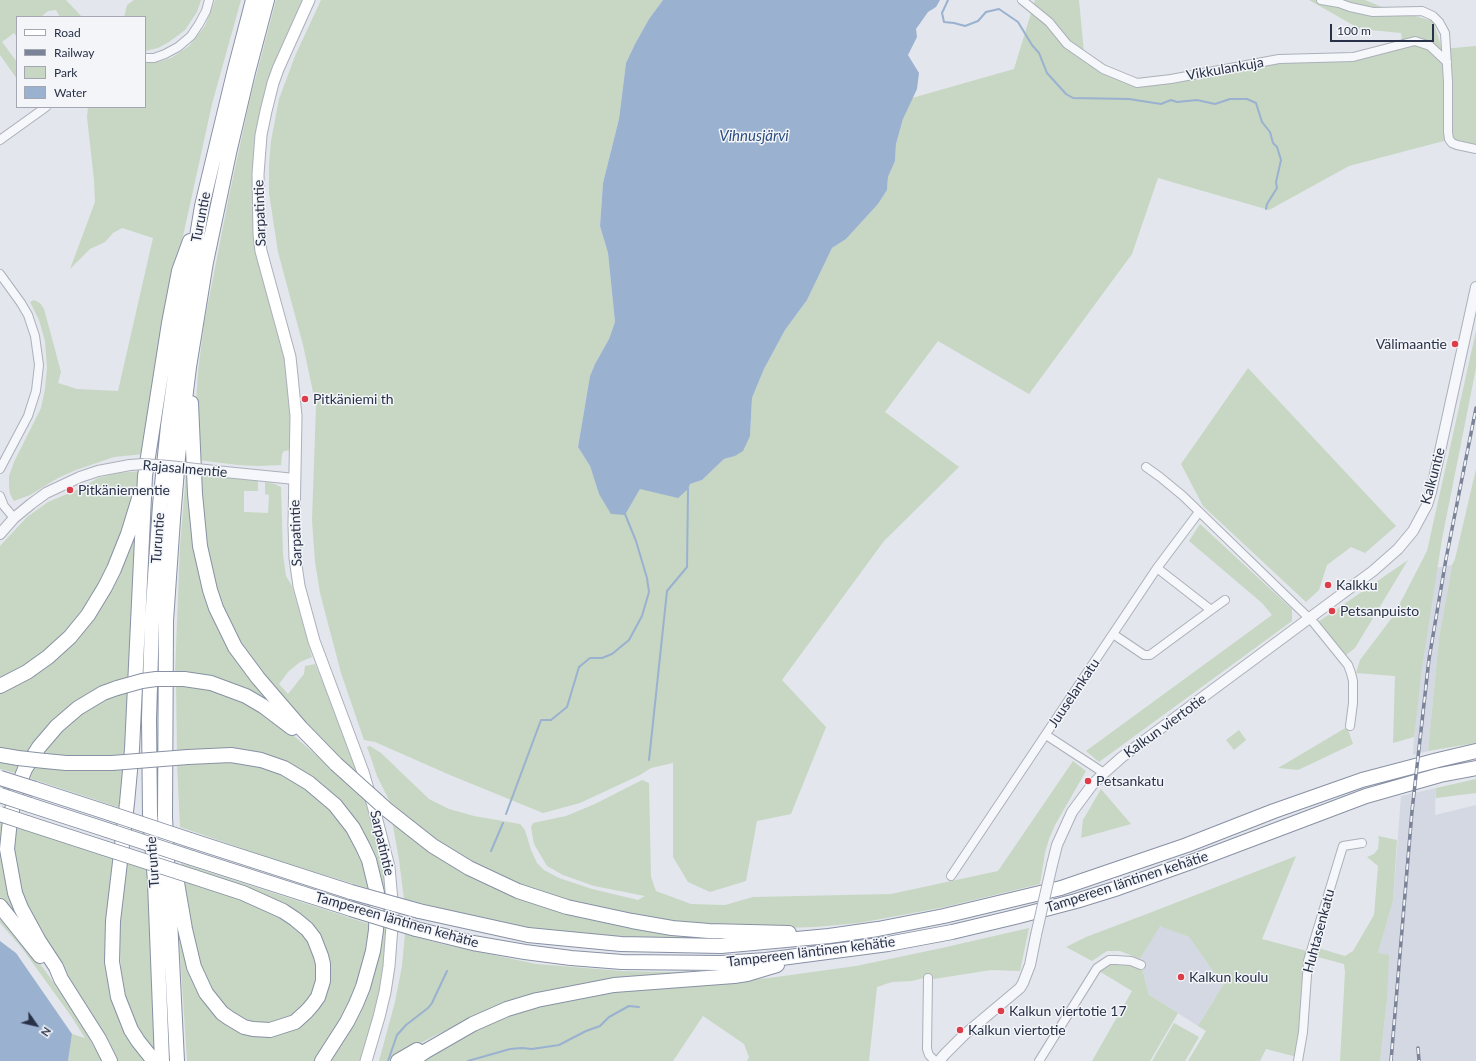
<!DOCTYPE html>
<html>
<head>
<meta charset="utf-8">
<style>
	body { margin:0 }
	#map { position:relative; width:1476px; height:1061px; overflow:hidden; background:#e3e6ec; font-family:Lato,sans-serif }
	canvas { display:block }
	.legend { position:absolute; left:16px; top:16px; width:130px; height:92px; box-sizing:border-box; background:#f3f5f9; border:1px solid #a2a7b2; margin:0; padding:5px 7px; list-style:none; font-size:12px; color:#283147 }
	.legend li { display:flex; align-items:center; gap:8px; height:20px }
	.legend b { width:20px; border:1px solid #a2a7b2 }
	.north { position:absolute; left:16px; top:1005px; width:40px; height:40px; -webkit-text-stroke:3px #f3f5f9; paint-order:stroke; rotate:124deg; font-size:11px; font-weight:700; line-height:16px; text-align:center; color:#283147 }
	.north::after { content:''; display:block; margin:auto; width:14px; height:18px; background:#283147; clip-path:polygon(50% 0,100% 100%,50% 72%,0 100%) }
	.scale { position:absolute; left:1330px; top:24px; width:104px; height:18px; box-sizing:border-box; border:2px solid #283147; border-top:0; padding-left:5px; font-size:12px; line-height:14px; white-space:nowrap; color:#283147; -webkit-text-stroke:3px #f3f5f9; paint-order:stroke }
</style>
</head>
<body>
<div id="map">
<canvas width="1476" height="1061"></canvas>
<ul class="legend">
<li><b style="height:5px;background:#fff"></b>Road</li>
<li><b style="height:5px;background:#7a8398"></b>Railway</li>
<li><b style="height:11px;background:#c7d7c3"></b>Park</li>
<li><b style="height:11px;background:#9ab1d0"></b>Water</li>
</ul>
<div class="north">N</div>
<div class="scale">100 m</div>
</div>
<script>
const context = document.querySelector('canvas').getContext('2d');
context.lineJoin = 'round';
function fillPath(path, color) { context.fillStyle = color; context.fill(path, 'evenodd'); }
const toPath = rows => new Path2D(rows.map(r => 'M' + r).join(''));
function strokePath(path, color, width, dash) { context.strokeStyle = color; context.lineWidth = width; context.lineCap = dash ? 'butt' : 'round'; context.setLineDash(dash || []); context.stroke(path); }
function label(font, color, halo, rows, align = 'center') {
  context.font = font + ' Lato,sans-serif'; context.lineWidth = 3; context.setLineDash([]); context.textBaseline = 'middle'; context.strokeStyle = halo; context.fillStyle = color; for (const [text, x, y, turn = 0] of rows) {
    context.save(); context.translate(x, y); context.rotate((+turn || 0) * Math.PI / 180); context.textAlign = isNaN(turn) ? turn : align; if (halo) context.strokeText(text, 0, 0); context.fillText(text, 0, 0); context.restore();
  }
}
fillPath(toPath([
	[1452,565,1439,638,1428,751,1413,755,1424,570],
	[1436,788,1435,815,1476,805,1476,1061,1380,1061,1387,1000,1378,953,1393,901,1401,796],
	[1160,925,1189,937,1223,985,1198,1026,1149,995,1140,959]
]), '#d4d8e2');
fillPath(toPath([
	[0,0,66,0,82,17,60,17,56,10,48,11,41,17,17,17,17,37,14,33,2,42,17,62,17,79,0,55],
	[134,0,201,0,197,12,185,30,169,42,158,48,145,51,145,17,124,17,127,5],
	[215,0,241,0,212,104,171,291,144,454,114,457,76,470,58,478,30,495,14,501,10,494,9,487,9,476,14,462,41,408,45,389,47,368,45,341,39,320,30,302,34,300,40,303,44,309,61,372,58,383,77,389,118,391,153,238,122,228,113,233,105,242,90,249,70,269,95,202,94,180,87,117,88,107,145,107,145,63,158,62,171,58,189,46,205,26],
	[276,0,306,0,279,59,255,202,289,382,291,413,291,450,284,451,282,454,281,465,259,466,238,465,198,460,196,402,198,371,204,324,229,196,250,99],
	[321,0,663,0,649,19,635,44,626,63,619,119,603,183,600,226,608,253,615,322,609,339,595,364,590,376,578,447,590,466,599,494,625,515,640,489,690,484,702,480,724,459,735,456,750,436,752,398,764,369,785,330,807,300,832,248,846,239,878,204,887,190,888,177,895,161,896,144,903,119,912,98,1014,69,1035,0,1079,0,1084,53,1137,83,1279,62,1354,59,1403,45,1401,33,1360,29,1309,0,1365,0,1382,7,1433,21,1442,49,1476,46,1476,145,1456,142,1451,139,1349,166,1269,210,1158,178,1132,254,1029,394,938,341,885,412,959,467,884,541,782,680,826,727,791,814,757,821,746,881,710,892,688,882,673,857,673,763,651,768,640,775,580,803,543,813,450,775,375,742,364,740,341,673,320,593,315,562,312,520,316,406,303,345,278,252,269,193,269,164,271,141,279,99,295,56],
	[1476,331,1476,368,1442,539,1422,667,1414,737,1393,743,1395,676,1356,673,1360,660,1394,615,1427,551],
	[1248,368,1396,526,1365,553,1351,547,1327,565,1319,590,1306,602,1203,506,1181,464],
	[1476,469,1476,743,1428,751,1439,638,1452,565,1455,559],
	[141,471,130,513,103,584,61,641,30,664,0,681,0,546,27,517,48,502,79,489,98,478,118,473],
	[186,473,192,474,207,591,267,698,264,698,244,688,221,679,175,674,180,546],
	[199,474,258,480,258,491,244,491,244,512,268,513,269,495,265,494,265,482,275,484,281,487,283,555,286,576,292,586,312,657,300,662,288,672,279,684,288,694,304,674,305,666,315,664,342,728,358,774,325,744,270,686,240,644,228,621,220,599,206,551],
	[142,502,132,679,106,687,29,755,0,750,0,691,80,634],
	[1200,524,1292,609,1292,621,1099,762,1086,751,1272,615,1262,603,1189,541],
	[1408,560,1355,648,1346,655,1318,622],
	[176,684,200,687,246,701,268,715,294,736,367,799,379,843,387,894,379,892,369,853,295,770,177,753],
	[131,690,129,758,40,755,51,740,86,710,109,697],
	[1347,727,1353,744,1298,770,1278,768],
	[1239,730,1246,740,1234,750,1226,740],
	[370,746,381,753,429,799,449,809,474,816,520,824,525,830,531,850,537,863,544,870,559,878,592,889,638,900,645,896,594,886,563,875,547,866,534,844,531,827,533,823,566,816,595,804,642,780,649,783,651,877,656,891,691,904,725,905,753,897,891,894,998,871,1073,761,1086,771,1055,825,1049,839,1045,853,1040,884,945,907,859,923,815,927,745,929,617,916,495,877,441,844,390,802,377,776,372,761,367,747],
	[0,760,24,765,19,774,0,769],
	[228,760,265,765,302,783,334,811,359,849,370,889,273,859,180,827,177,763],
	[35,764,128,767,124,809,29,778],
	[1476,779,1476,793,1436,798,1436,788],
	[1101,789,1131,824,1081,838,1083,820],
	[0,819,7,822,5,846,37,945,0,897],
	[392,820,536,902,754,937,698,940,642,939,538,929,486,920,404,899,399,860],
	[14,823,119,858,110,977,148,1061,118,1061,109,1041,53,953,24,900,14,861],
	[1378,836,1397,840,1393,901,1378,953,1389,955,1387,1000,1380,1061,1340,1061,1345,972,1344,964,1314,956,1315,947,1345,956,1353,951,1374,915,1378,866,1367,857,1374,854,1378,849,1379,840],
	[1296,856,1262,939,1307,951,1301,988,1300,1032,1297,1057,1266,1049,1260,1061,1188,1061,1206,1031,1198,1026,1223,985,1189,937,1160,926,1140,959,1120,951,1107,951,1092,961,1066,947,1086,937,1152,912],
	[127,861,147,866,155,1056,127,1011,121,977,119,920],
	[181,863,372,925,367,960,353,1000,317,1061,187,1061,177,906,187,955,229,1025,293,1029,329,979,307,922,181,868],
	[183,878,261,906,300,930,314,946,319,963,314,996,294,1018,259,1026,231,1015,208,984,200,965,193,941],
	[0,912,29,948,73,1010,102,1061,68,1061,72,1034,85,1038,71,1016,21,947,0,923],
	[380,926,387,929,382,980,366,1044,361,1061,328,1061],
	[1029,928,1020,971,991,970,934,979,931,976,912,981,892,982,877,987,869,1061,747,1061,749,1057,744,1044,703,1016,673,1061,417,1061,476,1026,579,994,769,978,856,966,942,948],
	[405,934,442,944,536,964,622,971,670,972,747,970,624,980,569,986,536,995,480,1014,432,1037,387,1061,379,1061,395,1002,402,966],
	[1125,962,1142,968,1149,995,1178,1013,1150,1061,1092,1061,1132,991,1099,971,1109,964],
	[1174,1023,1199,1037,1185,1061,1152,1061]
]), '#c7d7c3');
fillPath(toPath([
	[663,0,940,0,936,7,928,12,916,29,917,37,908,55,919,73,917,89,903,119,896,144,895,161,888,177,887,190,878,204,846,239,832,248,807,300,785,330,764,369,752,398,750,436,743,451,735,456,724,459,702,480,690,484,688,489,678,498,640,489,625,515,611,514,599,494,590,466,578,447,590,376,595,364,609,339,615,322,608,253,600,226,603,183,619,119,626,63,635,44,649,19],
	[0,941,16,953,72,1034,68,1061,0,1061]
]), '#9ab1d0');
strokePath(toPath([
	[948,0,942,13,944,22,954,23,965,26,978,21,986,12,999,9,1018,22,1032,45,1039,53,1047,73,1066,94,1073,98,1129,99,1161,104,1171,100,1177,102,1197,100,1215,104,1230,99,1247,99,1256,103,1262,122,1270,132,1273,143,1277,147,1281,160,1276,182,1277,188,1267,204,1266,209],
	[649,760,667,591,687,567,688,489],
	[506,814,541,720,551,720,567,707,579,667,590,658,602,658,612,654,629,640,642,616,649,592,647,578,636,541,625,514],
	[491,851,503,823],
	[388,1061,397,1035,406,1025,428,1008,432,1003,447,971],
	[468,1061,510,1049,522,1048,532,1049,559,1045,586,1031,600,1026,609,1017,629,1006,639,1007]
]), '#9ab1d0', 2);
const minor = toPath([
	[1022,0,1049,22,1067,44,1103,69,1137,83,1171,79,1279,59,1353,57,1415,41,1430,46,1447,62],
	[1321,0,1339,3,1350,7,1373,12,1422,11,1433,16,1439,22,1445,33,1448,82,1448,132,1449,139,1452,143,1457,145,1476,149],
	[145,58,154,58,165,54,178,47,191,36,199,24,206,11,209,0],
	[0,140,46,107],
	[0,274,21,303,28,315,35,336,39,365,36,391,28,416,0,469],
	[1146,467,1160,477,1183,496,1314,623,1348,665,1351,673,1353,681,1353,703,1350,726],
	[0,496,4,506,14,518],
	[1211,610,1225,600],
	[1113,634,1144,655,1150,655,1211,610,1157,568],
	[1046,735,1104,773],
	[951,876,1157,568,1199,512],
	[928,978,927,1049,929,1055,935,1061],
	[1039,1061,1097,968,1109,960,1116,960,1131,961,1141,965],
	[1298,1061,1303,1032,1308,961,1343,846,1362,843]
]);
const tertiary = toPath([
	[215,471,295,479],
	[0,534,14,518,31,504,46,493,80,477,98,471,130,465],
	[1052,865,1057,845,1072,812,1092,785,1104,773,1122,757,1373,571,1398,549,1413,531,1427,505,1431,492,1476,287],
	[939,1061,945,1054,964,1035,1020,988,1023,983,1030,965,1036,935]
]);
const secondary = toPath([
	[309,0,278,69,273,83,266,111,261,135,258,174,259,234,261,251,290,357,292,376,296,416,294,524,295,558,299,586,314,641,363,772,374,809,389,867,393,913,389,966,385,992,379,1017,366,1061]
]);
const motorway = toPath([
	[191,403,195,494,200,546,210,590,216,608,235,647,258,678,301,728,336,764],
	[184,679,211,683,246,696,263,706,292,728],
	[0,686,27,672,48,657,70,637,88,615,105,587,114,569,128,534,140,495],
	[0,755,18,758],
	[188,757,231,755,261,760,284,768,309,783,335,805,353,828,363,847,369,860,377,893,376,930,373,951,363,987,356,1004,347,1022,322,1061],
	[45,761,66,763,112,763],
	[35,789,109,813],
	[30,805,107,830],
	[27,823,104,848],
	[410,828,433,846,469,868,518,891,567,907,632,921,672,928,709,931,789,933],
	[190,840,351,892],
	[192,858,351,909],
	[175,871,185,929,194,967,206,993,222,1013,229,1018,244,1027,253,1029,270,1030,295,1022,307,1011,313,1004,318,997,323,981,323,964,321,956,314,938,307,929,295,919,283,911,243,893,194,877],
	[0,906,40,956],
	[419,911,528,935,621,944,721,946,829,936,878,929,944,916,1061,888,1187,845,1274,811,1362,780,1438,760,1476,751],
	[416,929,473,943,525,952,571,958,622,962,721,963,766,960,888,944,952,932,1015,917,1076,901,1118,888,1194,861,1366,796,1440,775,1476,768],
	[110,1061,99,1039,61,979,56,967,39,941,21,908,15,893,7,849,10,820,16,791,25,769,39,747,57,726,78,708,103,693,117,688],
	[154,1061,138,1041,131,1030,118,997,112,962,113,921,127,803,132,749,145,476,169,323,179,271,190,241],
	[162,1061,155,882,150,814,149,719,152,621,160,505,168,426,179,346,202,206,235,69,253,0],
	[177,1061,165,817,166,621,173,519,178,457,189,367,206,262,229,153,248,72,267,0],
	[398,1061,417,1050],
	[411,1061,426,1051,473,1024,507,1009,537,1000,614,985,734,976,747,974,777,965]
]);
strokePath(minor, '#abb0ba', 10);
strokePath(tertiary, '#abb0ba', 12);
strokePath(secondary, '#abb0ba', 13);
strokePath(motorway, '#8891a5', 16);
strokePath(minor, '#f6f7fa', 8);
strokePath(tertiary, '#f6f7fa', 10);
strokePath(secondary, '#fff', 11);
strokePath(motorway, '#fff', 14);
const rail = toPath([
	[1418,1048,1419,1061],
	[1391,1061,1412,811,1429,659,1446,559,1476,408]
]);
strokePath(rail, '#7a8398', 3.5);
strokePath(rail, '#f3f5f9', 2, [6]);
const tertiaryBridge = toPath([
	[130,465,143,464,169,466,215,471],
	[1036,935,1052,865]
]);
const motorwayBridge = toPath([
	[117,688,142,681,156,679,184,679],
	[18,758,45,761],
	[112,763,188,757],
	[336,764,386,809,410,828],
	[0,778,35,789],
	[0,795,30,805],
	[109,813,190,840],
	[0,814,27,823],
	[107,830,192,858],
	[104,848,194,877],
	[351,892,419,911],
	[351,909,416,929]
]);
strokePath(tertiaryBridge, '#abb0ba', 12, []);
strokePath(motorwayBridge, '#8891a5', 16, []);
strokePath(tertiaryBridge, '#f6f7fa', 10);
strokePath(motorwayBridge, '#fff', 14);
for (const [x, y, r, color] of [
	[1455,344,4,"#dd3c49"],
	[305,399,4,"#dd3c49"],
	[70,490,4,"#dd3c49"],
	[1328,585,4,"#dd3c49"],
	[1332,611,4,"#dd3c49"],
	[1088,781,4,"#dd3c49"],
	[1181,977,4,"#dd3c49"],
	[1001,1011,4,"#dd3c49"],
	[960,1030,4,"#dd3c49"]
]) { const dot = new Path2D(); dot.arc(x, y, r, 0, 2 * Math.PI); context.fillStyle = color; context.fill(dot); strokePath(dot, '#f3f5f9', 1.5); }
label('14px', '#283147', '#f3f5f9', [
	["Vikkulankuja",1225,69,-10],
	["Sarpatintie",260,213,-92],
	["Turuntie",201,217,-79],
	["Rajasalmentie",185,469,5],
	["Kalkuntie",1433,476,-75],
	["Sarpatintie",296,533,-92],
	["Turuntie",158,538,-86],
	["Juuselankatu",1074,693,-56],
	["Kalkun viertotie",1165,726,-36],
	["Sarpatintie",382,843,77],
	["Turuntie",153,862,-94],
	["Tampereen läntinen kehätie",1127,882,-18],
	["Tampereen läntinen kehätie",397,920,16],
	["Huhtasenkatu",1319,931,-75],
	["Tampereen läntinen kehätie",811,952,-7]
]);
label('14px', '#283147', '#f3f5f9', [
	["Välimaantie",1447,344,"right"],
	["Pitkäniemi th",313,399],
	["Pitkäniementie",78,490],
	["Kalkku",1336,585],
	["Petsanpuisto",1340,611],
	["Petsankatu",1096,781],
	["Kalkun koulu",1189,977],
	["Kalkun viertotie 17",1009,1011],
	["Kalkun viertotie",968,1030]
], 'left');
label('italic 15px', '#2d4d80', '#f3f5f9', [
	["Vihnusjärvi",754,136]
]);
</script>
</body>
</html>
